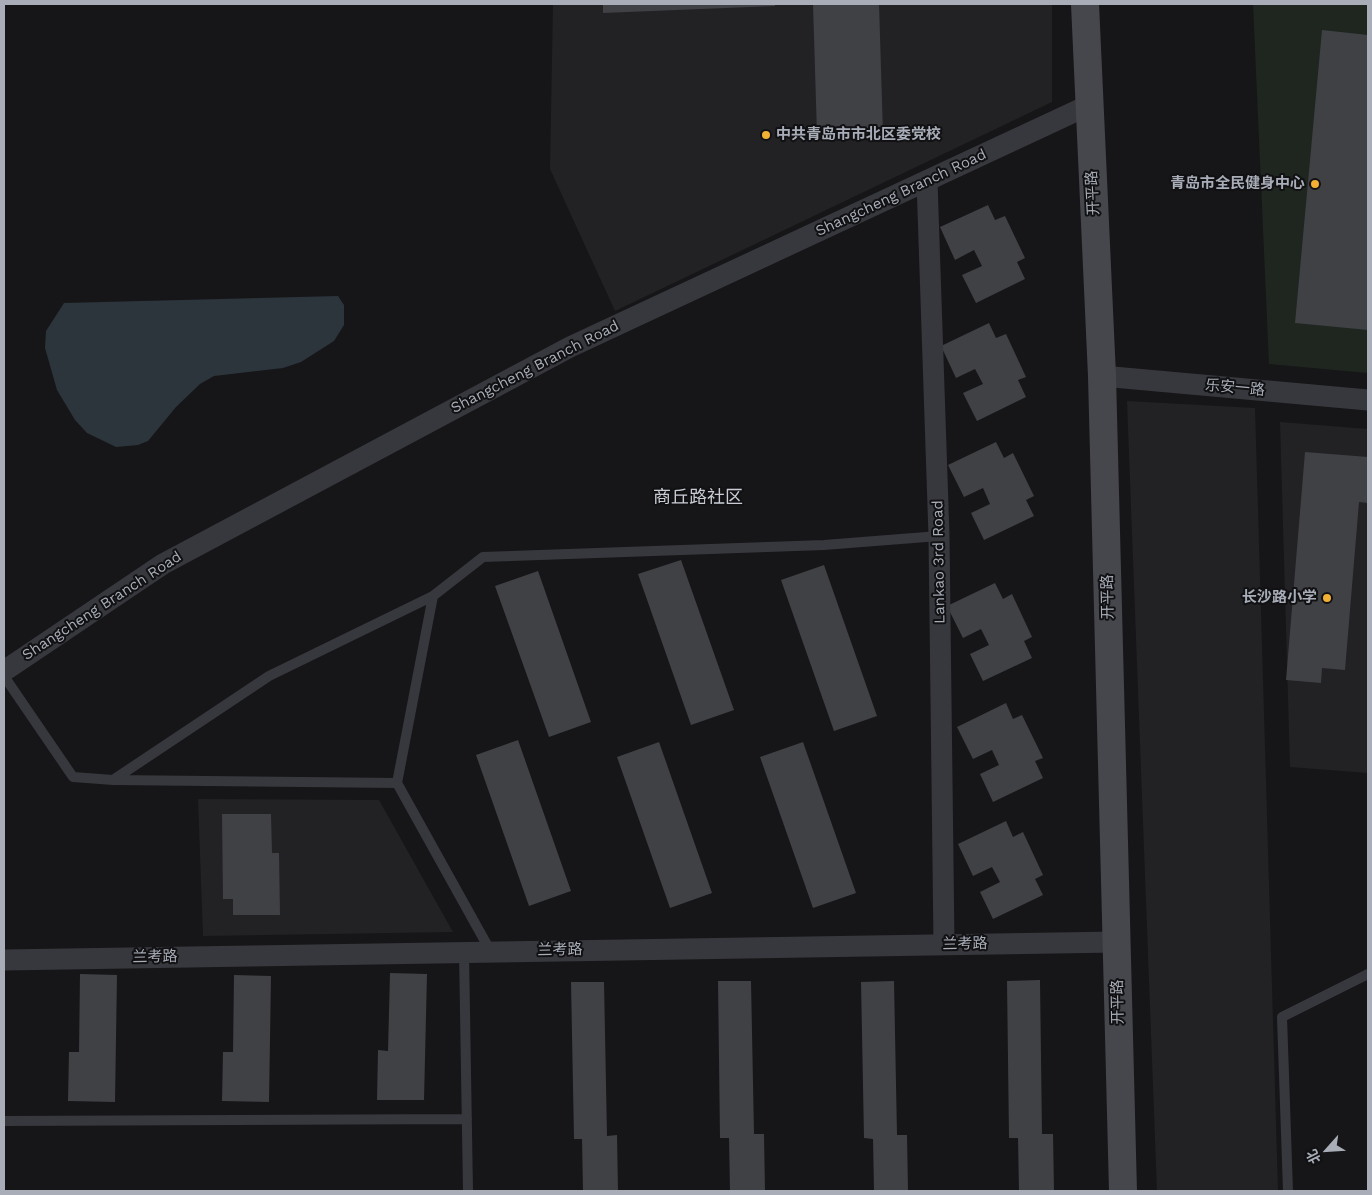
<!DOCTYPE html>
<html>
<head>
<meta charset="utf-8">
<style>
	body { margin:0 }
	#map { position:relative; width:1372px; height:1195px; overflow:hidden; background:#161618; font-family:"Work Sans","Noto Sans SC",sans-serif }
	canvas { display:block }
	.frame { position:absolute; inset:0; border:5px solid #a8adb8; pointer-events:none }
	.north { position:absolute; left:1302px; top:1125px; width:50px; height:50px; -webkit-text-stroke:4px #111113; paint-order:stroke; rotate:244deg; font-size:14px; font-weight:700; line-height:20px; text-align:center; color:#a8adb8 }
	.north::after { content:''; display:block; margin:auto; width:18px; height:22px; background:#a8adb8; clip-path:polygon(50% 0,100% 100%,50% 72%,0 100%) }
</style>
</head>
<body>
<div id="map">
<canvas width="1372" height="1195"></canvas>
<div class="frame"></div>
<div class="north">北</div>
</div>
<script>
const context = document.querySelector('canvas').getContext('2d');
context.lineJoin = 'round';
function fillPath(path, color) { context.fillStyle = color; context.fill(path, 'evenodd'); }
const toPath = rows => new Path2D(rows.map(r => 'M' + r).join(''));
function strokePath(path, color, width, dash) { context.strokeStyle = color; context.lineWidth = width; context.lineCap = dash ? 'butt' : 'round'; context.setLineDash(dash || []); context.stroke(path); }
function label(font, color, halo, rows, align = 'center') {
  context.font = font + ' "Work Sans","Noto Sans SC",sans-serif'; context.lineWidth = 4; context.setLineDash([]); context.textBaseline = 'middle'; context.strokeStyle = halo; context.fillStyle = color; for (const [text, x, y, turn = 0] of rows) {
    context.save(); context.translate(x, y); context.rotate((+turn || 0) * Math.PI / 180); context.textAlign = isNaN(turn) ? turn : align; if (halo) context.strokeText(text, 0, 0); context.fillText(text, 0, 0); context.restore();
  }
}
fillPath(toPath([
	[553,4,1052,4,1052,102,615,311,550,169],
	[1127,401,1255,408,1278,1191,1157,1191],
	[1280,422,1368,429,1368,773,1290,767],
	[198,799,379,800,453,932,203,936]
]), '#222225');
fillPath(toPath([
	[1253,4,1368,4,1368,373,1269,364]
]), '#1e261f');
fillPath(toPath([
	[338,296,344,305,344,325,334,341,301,362,283,368,214,376,200,384,176,407,148,441,138,445,116,447,87,433,75,420,57,390,45,348,46,331,64,303]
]), '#2c353c');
fillPath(toPath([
	[603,4,775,4,775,6,603,13],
	[813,4,879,4,883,134,817,135],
	[1322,30,1368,35,1368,330,1295,323],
	[988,205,995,220,1005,216,1025,258,1017,262,1025,279,976,303,962,275,982,266,974,250,955,260,940,227],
	[989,323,996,338,1006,334,1026,377,1018,380,1026,397,977,421,963,393,983,384,975,369,956,378,941,346],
	[996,442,1004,458,1013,453,1034,496,1026,500,1034,516,984,540,971,513,990,504,983,488,964,497,948,465],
	[1305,452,1368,457,1368,503,1359,502,1345,670,1322,668,1321,683,1286,680],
	[681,560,734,710,691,725,638,574],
	[824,565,877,716,834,731,781,580],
	[538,571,591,722,549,737,495,586],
	[995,583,1003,599,1012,594,1032,637,1024,641,1032,658,983,681,970,654,989,645,981,629,963,638,947,606],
	[1006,703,1013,719,1022,715,1043,758,1035,761,1043,778,993,802,980,774,999,765,992,750,973,759,957,727],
	[518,740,571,891,529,906,476,755],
	[659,742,712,893,670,908,617,757],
	[803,742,856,893,813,908,760,757],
	[222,814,271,814,272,853,279,853,280,915,233,915,233,899,223,899],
	[1006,821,1013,837,1023,832,1043,875,1035,879,1043,895,993,919,980,892,1000,882,992,867,973,876,958,844],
	[390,973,427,974,424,1100,377,1100,378,1050,388,1051],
	[80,974,117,975,115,1102,68,1101,69,1052,79,1052],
	[234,975,271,976,269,1102,222,1101,223,1052,233,1052],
	[1040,980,1042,1134,1053,1134,1054,1191,1019,1191,1018,1138,1009,1138,1007,981],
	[718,981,751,981,754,1134,764,1134,765,1191,730,1191,729,1138,720,1138],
	[894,981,897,1135,907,1135,908,1191,874,1191,873,1139,864,1138,861,982],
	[571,982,604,982,607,1136,617,1135,618,1191,583,1191,582,1139,574,1139]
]), '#404145');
strokePath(toPath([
	[433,596,397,783,491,952],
	[4,676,73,777,113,780,397,783],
	[113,780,269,676,433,596,483,557,824,545,939,536],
	[464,952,468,1191],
	[4,1121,467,1119],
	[1288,1191,1282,1017,1368,974]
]), '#37383d', 10);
strokePath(toPath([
	[927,181,939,536,944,944],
	[1102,376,1368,400],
	[4,671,163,564,570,347,1089,105],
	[4,960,1117,942]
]), '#37383d', 21);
strokePath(toPath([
	[1085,4,1102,376,1123,1191]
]), '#45474d', 28);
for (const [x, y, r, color] of [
	[766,135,5,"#f2b134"],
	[1315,184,5,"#f2b134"],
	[1327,598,5,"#f2b134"]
]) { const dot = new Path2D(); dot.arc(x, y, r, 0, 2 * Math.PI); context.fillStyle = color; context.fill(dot); strokePath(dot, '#111113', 2); }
label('bold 15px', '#a8adb8', '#111113', [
	["中共青岛市市北区委党校",776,135,"left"],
	["青岛市全民健身中心",1305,184],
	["长沙路小学",1317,598]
], 'right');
label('15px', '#a8adb8', '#111113', [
	["Shangcheng Branch Road",901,193,-25],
	["开平路",1093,193,-93],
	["Shangcheng Branch Road",535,367,-27],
	["乐安一路",1235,388,5],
	["Lankao 3rd Road",939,562,-91],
	["开平路",1108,597,-91],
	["Shangcheng Branch Road",102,606,-33],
	["兰考路",965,944,-1],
	["兰考路",560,950,-1],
	["兰考路",155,957,-1],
	["开平路",1118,1002,-91]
]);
label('18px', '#c9ccd4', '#111113', [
	["商丘路社区",698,498]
]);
</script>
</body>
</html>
